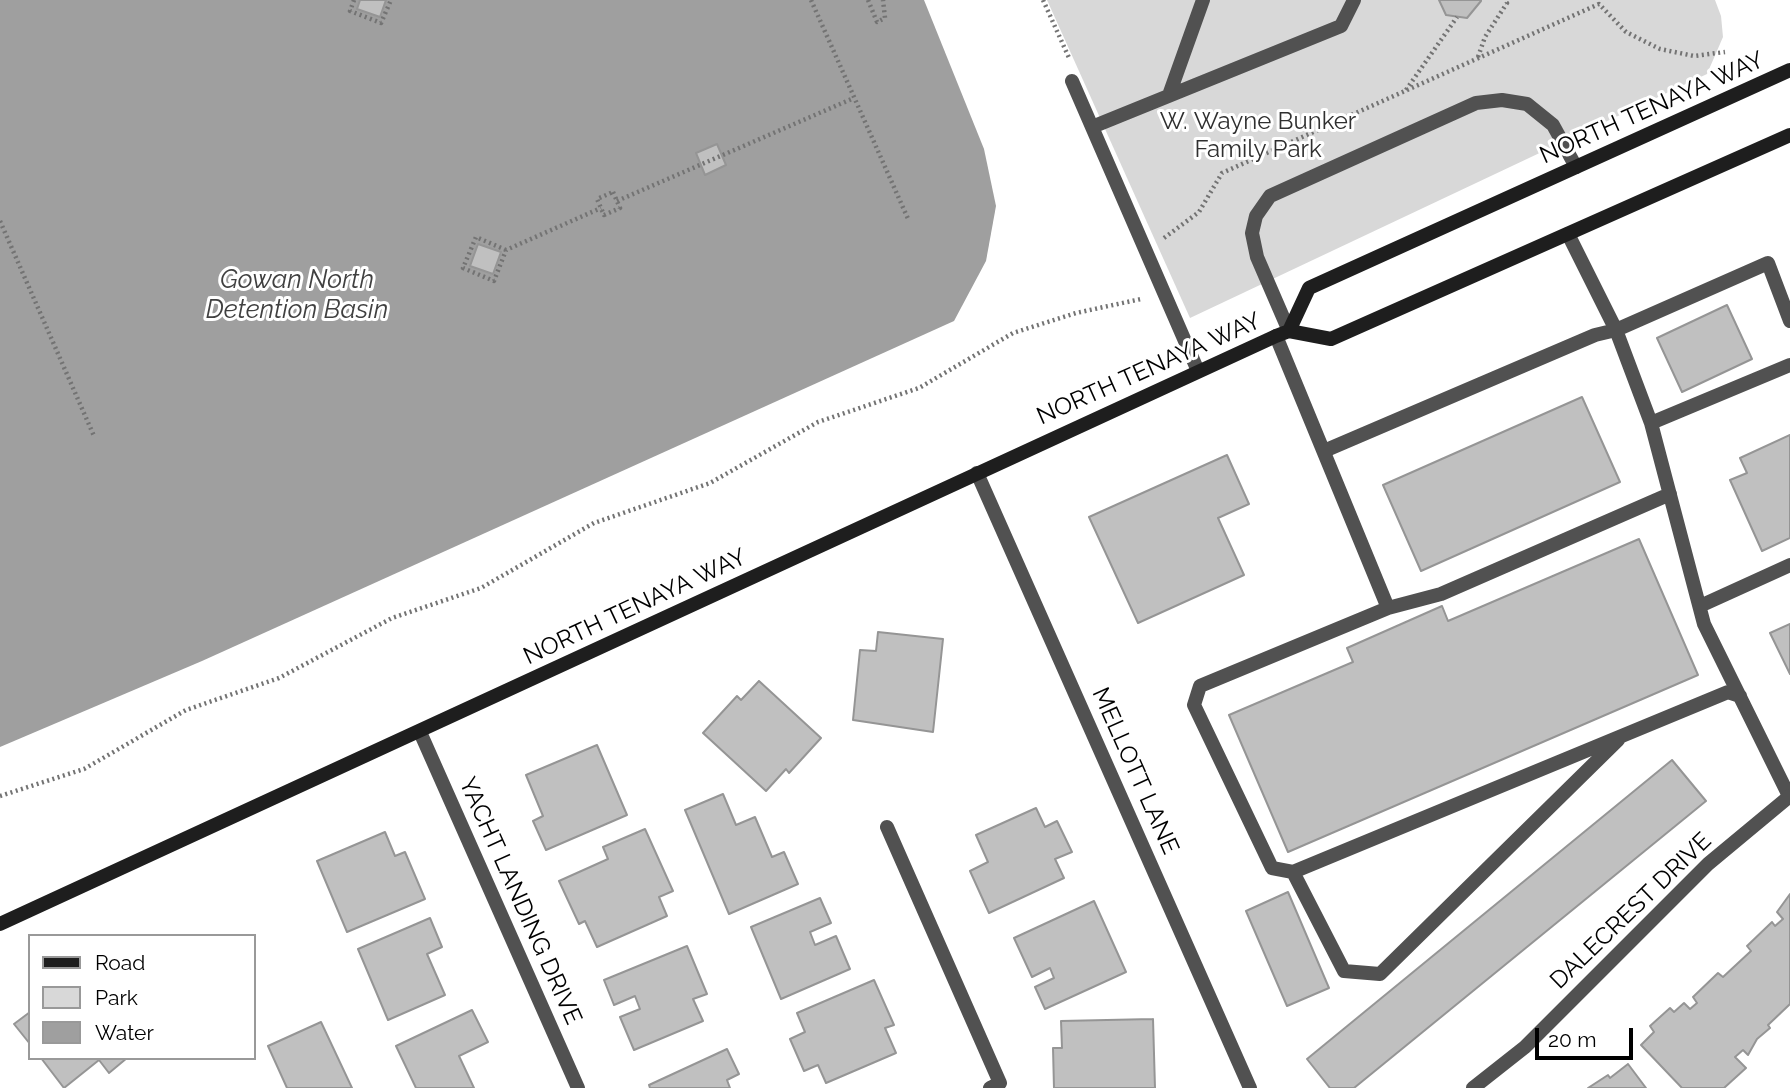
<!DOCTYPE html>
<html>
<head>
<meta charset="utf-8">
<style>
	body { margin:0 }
	#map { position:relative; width:1790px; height:1088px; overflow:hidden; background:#fff; font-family:Raleway,sans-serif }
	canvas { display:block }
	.legend { position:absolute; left:28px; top:934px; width:228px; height:126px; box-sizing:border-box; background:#fff; border:2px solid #999; margin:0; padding:9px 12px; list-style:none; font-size:21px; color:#000 }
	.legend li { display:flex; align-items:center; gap:14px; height:35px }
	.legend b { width:35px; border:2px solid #999 }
	.scale { position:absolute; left:1535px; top:1028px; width:98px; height:32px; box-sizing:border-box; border:4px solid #000; border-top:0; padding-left:9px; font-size:21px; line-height:24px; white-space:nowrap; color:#000; -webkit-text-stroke:5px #fff; paint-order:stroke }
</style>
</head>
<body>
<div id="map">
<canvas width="1790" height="1088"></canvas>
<ul class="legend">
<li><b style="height:9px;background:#1e1e1e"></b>Road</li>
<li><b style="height:19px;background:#d8d8d8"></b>Park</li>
<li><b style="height:19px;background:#9f9f9f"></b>Water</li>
</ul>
<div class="scale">20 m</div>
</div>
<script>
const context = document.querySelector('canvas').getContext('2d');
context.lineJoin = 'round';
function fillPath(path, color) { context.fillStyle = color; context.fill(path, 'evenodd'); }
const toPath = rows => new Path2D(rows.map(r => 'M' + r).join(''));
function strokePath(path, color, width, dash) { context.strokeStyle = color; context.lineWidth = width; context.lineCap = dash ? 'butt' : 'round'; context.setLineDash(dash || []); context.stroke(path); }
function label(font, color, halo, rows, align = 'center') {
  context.font = font + ' Raleway,sans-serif'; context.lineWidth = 6; context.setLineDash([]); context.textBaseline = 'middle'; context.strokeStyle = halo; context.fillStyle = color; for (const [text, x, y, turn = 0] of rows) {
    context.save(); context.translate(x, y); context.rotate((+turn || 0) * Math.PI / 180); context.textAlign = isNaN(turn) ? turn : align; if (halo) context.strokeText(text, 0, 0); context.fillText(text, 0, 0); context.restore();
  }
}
fillPath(toPath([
	[1047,0,1715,0,1721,16,1723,37,1707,74,1190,318]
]), '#d8d8d8');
fillPath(toPath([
	[0,0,924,0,984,149,996,206,986,261,954,321,202,661,0,747]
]), '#9f9f9f');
const building = toPath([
	[360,0,386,0,380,17,357,9,360,0],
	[1439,0,1481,0,1481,1,1467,18,1446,15,1439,0],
	[717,144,726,165,705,175,696,153,717,144],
	[478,244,501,252,493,274,470,266,478,244],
	[1727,305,1752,359,1682,392,1657,338,1727,305],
	[1582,397,1620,482,1421,571,1383,485,1582,397],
	[1790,435,1790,538,1762,551,1730,480,1747,473,1740,458,1790,435],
	[1227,455,1249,504,1218,518,1244,575,1138,623,1089,517,1227,455],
	[1639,539,1698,675,1288,852,1229,715,1353,662,1347,648,1442,606,1448,621,1639,539],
	[1790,624,1790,674,1770,633,1790,624],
	[878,632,943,639,933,732,853,720,860,650,876,651,878,632],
	[759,681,821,738,789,773,786,769,766,791,703,733,737,696,741,700,759,681],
	[597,745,627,815,546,850,533,821,543,816,526,775,597,745],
	[1672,760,1706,801,1354,1088,1330,1088,1307,1059,1672,760],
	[723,794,736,825,755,817,772,857,784,852,798,884,729,914,685,810,723,794],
	[1036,808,1045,827,1057,821,1072,852,1055,859,1064,878,989,913,970,871,988,862,976,835,1036,808],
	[645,829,673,891,659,897,667,916,597,947,585,921,579,924,559,881,608,859,603,847,645,829],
	[385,832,395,856,405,852,425,899,347,932,317,861,385,832],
	[1288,892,1329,988,1287,1006,1246,911,1288,892],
	[1790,894,1790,1004,1768,1025,1770,1028,1757,1039,1748,1055,1743,1050,1735,1057,1746,1068,1724,1088,1682,1088,1641,1045,1654,1032,1650,1026,1670,1008,1674,1012,1684,1003,1690,1009,1697,1003,1693,997,1718,973,1723,977,1751,951,1747,946,1772,922,1775,926,1783,919,1777,912,1790,894],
	[820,898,831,923,810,932,815,945,836,936,850,969,781,999,751,927,820,898],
	[1094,901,1126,972,1045,1009,1035,987,1054,978,1050,968,1032,977,1014,938,1094,901],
	[430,918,442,947,427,954,445,995,388,1020,358,949,430,918],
	[687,946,707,994,693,999,703,1021,634,1050,620,1017,640,1009,635,996,614,1005,604,980,687,946],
	[874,980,894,1025,885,1028,896,1053,826,1083,818,1065,804,1071,790,1039,805,1032,797,1013,874,980],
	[472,1010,488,1042,459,1056,474,1088,416,1088,396,1046,472,1010],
	[30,1012,30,1044,14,1024,30,1012],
	[1153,1019,1155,1088,1054,1088,1053,1048,1062,1048,1061,1021,1153,1019],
	[321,1022,352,1088,287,1088,268,1046,321,1022],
	[727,1049,739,1074,727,1080,730,1088,650,1088,649,1085,727,1049],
	[41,1058,127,1058,109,1073,99,1060,64,1088,41,1058],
	[1628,1064,1646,1088,1588,1088,1608,1075,1610,1078,1628,1064]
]);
fillPath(building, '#c0c0c0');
strokePath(building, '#959595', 2);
strokePath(toPath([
	[354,0,350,11,381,23,391,0],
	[811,0,909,221],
	[868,0,877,22,885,18,883,0],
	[1043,0,1070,60],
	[1478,57,1485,37,1507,3,1504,0],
	[1406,90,1457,17],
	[613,192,620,208,604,215,597,199,613,192],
	[617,201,854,98],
	[0,221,94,436],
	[1164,238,1199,212,1222,173,1599,4,1626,32,1660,49,1694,56,1725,52],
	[506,250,476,237,463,268,494,281,506,250,601,208],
	[0,796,84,769,186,710,279,678,392,618,481,588,594,523,710,483,818,422,919,388,1013,333,1076,313,1141,299]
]), '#737373', 4.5, [2, 3.5]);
strokePath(toPath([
	[1072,81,1198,371],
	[1169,95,1203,0],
	[1092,127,1341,26,1354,0],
	[1568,234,1616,330,1768,263,1790,321],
	[1289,331,1257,257,1252,233,1256,216,1270,196,1476,103,1502,100,1527,104,1553,125,1576,167],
	[1276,336,1388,608,1441,594,1670,494],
	[1651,423,1790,365],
	[1324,451,1595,335,1616,330,1651,423,1704,624,1789,796],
	[1700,606,1790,565],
	[1388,608,1200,686,1194,705,1272,868,1293,872,1728,692,1740,696],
	[1293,872,1344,971,1380,974,1618,740]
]), '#515151', 14);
strokePath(toPath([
	[977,473,1250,1088],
	[420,732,578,1088],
	[887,827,1000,1083,990,1088],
	[1473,1088,1525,1047,1708,864,1790,796]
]), '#515151', 14);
strokePath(toPath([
	[1289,331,1309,288,1790,70],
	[0,924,1276,336,1289,331,1331,339,1790,135]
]), '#1e1e1e', 14);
label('24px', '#000', '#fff', [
	["NORTH TENAYA WAY",1652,108,-24],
	["NORTH TENAYA WAY",1149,369,-24],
	["NORTH TENAYA WAY",635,607,-25],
	["MELLOTT LANE",1135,771,66],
	["YACHT LANDING DRIVE",520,901,66],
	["DALECREST DRIVE",1631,911,-44]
]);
label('24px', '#2f2f2f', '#fff', [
	["W. Wayne Bunker",1258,122],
	["Family Park",1258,150]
]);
label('italic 26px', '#404040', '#fff', [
	["Gowan North",297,280],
	["Detention Basin",297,310]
]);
</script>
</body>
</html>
